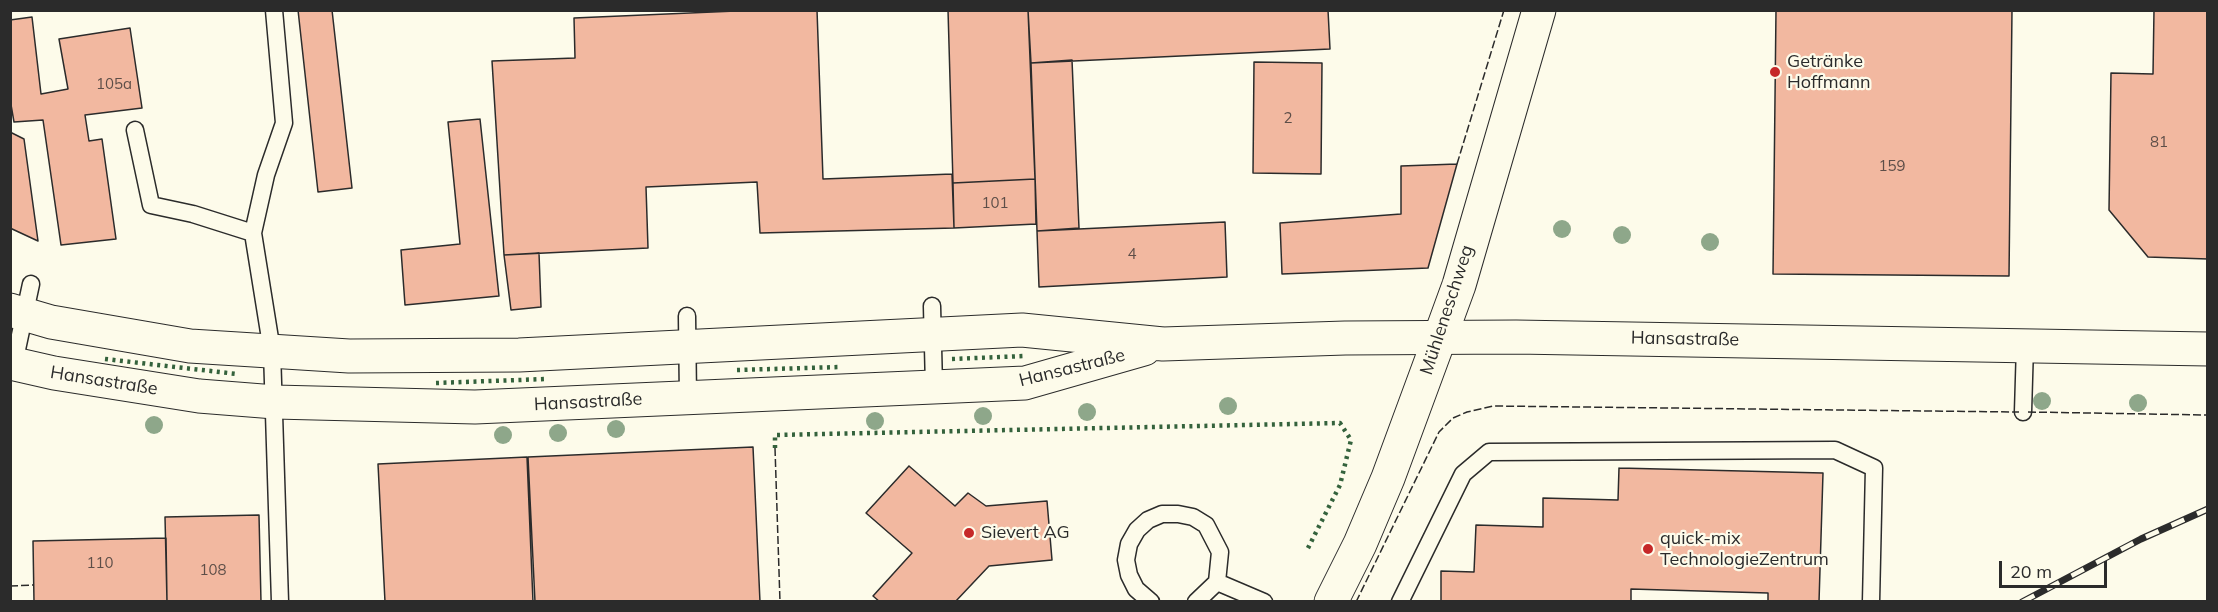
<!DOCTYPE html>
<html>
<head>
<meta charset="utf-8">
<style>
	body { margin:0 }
	#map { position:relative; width:2218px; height:612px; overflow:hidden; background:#fdfbea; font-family:Mulish,sans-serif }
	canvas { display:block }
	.frame { position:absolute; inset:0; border:12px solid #2b2b2b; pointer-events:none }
	.scale { position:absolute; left:1999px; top:561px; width:108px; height:27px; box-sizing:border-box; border:3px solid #2b2b2b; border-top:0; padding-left:8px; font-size:18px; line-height:21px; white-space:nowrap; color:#2b2b2b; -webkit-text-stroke:4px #fdfbea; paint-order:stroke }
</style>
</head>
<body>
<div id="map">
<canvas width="2218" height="612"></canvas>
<div class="frame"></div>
<div class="scale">20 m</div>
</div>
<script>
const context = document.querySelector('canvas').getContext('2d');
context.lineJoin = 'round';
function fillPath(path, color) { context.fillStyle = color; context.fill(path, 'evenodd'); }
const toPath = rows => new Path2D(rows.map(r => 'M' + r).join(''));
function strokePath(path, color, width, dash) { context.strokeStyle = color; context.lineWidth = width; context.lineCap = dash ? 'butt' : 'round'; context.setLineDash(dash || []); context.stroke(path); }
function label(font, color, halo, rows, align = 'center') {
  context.font = font + ' Mulish,sans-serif'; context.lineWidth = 4.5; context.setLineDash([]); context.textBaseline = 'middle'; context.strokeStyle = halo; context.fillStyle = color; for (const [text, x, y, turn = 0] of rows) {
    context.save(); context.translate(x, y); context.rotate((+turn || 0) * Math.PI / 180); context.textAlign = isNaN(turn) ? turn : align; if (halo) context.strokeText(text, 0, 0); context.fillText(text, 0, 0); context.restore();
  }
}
const building = toPath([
	[298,10,332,10,352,188,318,192,298,10],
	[759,10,817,10,823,179,952,174,954,228,760,233,757,182,646,187,648,248,504,255,492,61,575,58,574,18,759,10],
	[948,10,1028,10,1035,179,953,183,948,10],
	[1028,10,1328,10,1330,49,1031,63,1028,10],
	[1776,10,2012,10,2009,276,1773,274,1776,10],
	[2154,10,2208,10,2208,259,2148,257,2109,210,2111,73,2153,74,2154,10],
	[32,17,41,94,68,89,59,39,130,28,142,108,85,115,89,141,102,139,116,239,61,245,43,120,14,122,10,99,10,20,32,17],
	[1072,60,1079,228,1037,231,1031,63,1072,60],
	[1254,62,1322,63,1321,174,1253,173,1254,62],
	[480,119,499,296,405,305,401,250,460,244,448,122,480,119],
	[10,132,24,139,38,241,10,228,10,132],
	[1457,164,1428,268,1282,274,1280,223,1401,214,1401,166,1457,164],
	[1035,179,1036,224,954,228,953,183,1035,179],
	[1225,222,1227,277,1039,287,1037,231,1225,222],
	[539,253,541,307,511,310,504,255,539,253],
	[753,447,760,602,535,602,528,457,753,447],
	[527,457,533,602,385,602,378,464,527,457],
	[909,466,955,506,968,493,986,506,1047,501,1052,560,989,566,955,602,880,602,873,596,912,553,866,513,909,466],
	[1619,468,1823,473,1819,602,1768,602,1768,593,1631,589,1631,602,1441,602,1441,571,1474,572,1476,525,1543,527,1543,498,1618,500,1619,468],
	[259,515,261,602,167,602,165,517,259,515],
	[166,538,167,602,34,602,33,541,166,538]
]);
fillPath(building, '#f2b8a0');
strokePath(building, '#2b2b2b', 1.5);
const service = toPath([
	[135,130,151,205,193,214,253,233,272,351,280,602],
	[253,233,266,175,284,123,274,10],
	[932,306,934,387],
	[687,316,688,398],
	[13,368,31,284],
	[2023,412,2025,345],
	[1217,582,1264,602],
	[1151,602,1136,589,1129,575,1126,560,1129,544,1137,530,1148,520,1162,514,1178,514,1193,517,1206,525,1220,552,1217,582,1196,602],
	[1400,602,1463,474,1489,452,1835,450,1874,468,1871,602]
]);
const minor = toPath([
	[1331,602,1360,544,1388,478,1440,337,1459,285,1539,10]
]);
const primary = toPath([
	[10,310,51,322,190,346,349,356,519,355,1022,330,1163,344,1345,338,1516,337,2208,349],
	[10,363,54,373,199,396,275,402,475,407,1025,383,1144,349]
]);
strokePath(service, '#2b2b2b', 19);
strokePath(minor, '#2b2b2b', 35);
strokePath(primary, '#2b2b2b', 35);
strokePath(service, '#fdfbea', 16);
strokePath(minor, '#fdfbea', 33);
strokePath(primary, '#fdfbea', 33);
const rail = toPath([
	[2022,602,2141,539,2208,509]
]);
strokePath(rail, '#2b2b2b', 7);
strokePath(rail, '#fdfbea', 4.5, [14]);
strokePath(toPath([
	[105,359,237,374],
	[952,359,1024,356],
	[737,370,841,367],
	[436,383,546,379],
	[775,448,775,435,1340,423,1351,440,1340,485,1307,550]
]), '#34623c', 4.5, [3, 4.5]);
strokePath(toPath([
	[1457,164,1504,10],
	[2028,412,2208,415],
	[775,448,780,602],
	[10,586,34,585],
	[1356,602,1439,432,1453,418,1467,412,1493,406,2019,412]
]), '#2b2b2b', 1.5, [8, 3]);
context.fillStyle = '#8ea78a';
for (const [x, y] of [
	[1562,229],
	[1622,235],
	[1710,242],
	[2042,401],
	[2138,403],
	[1228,406],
	[1087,412],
	[983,416],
	[875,421],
	[154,425],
	[616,429],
	[558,433],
	[503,435]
]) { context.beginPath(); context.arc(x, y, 9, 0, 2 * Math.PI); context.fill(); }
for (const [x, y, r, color] of [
	[1775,72,6,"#c62828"],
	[969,533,6,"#c62828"],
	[1648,549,6,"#c62828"]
]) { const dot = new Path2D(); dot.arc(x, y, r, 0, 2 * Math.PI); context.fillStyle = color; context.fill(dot); strokePath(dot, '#fdfbea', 2); }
label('15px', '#5d4e48', null, [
	["105a",114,84],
	["2",1288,118],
	["81",2159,142],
	["159",1892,166],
	["101",995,203],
	["4",1132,254],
	["110",100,563],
	["108",213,570]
]);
label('18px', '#2b2b2b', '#fdfbea', [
	["Getränke",1787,62],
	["Hoffmann",1787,83],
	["Sievert AG",981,533],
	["quick-mix",1660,539],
	["TechnologieZentrum",1660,560]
], 'left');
label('18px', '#2b2b2b', '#fdfbea', [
	["Mühleneschweg",1447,310,-72],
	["Hansastraße",1685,339,1],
	["Hansastraße",1072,368,-14],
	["Hansastraße",104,381,9],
	["Hansastraße",588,402,-3]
]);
</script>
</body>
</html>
